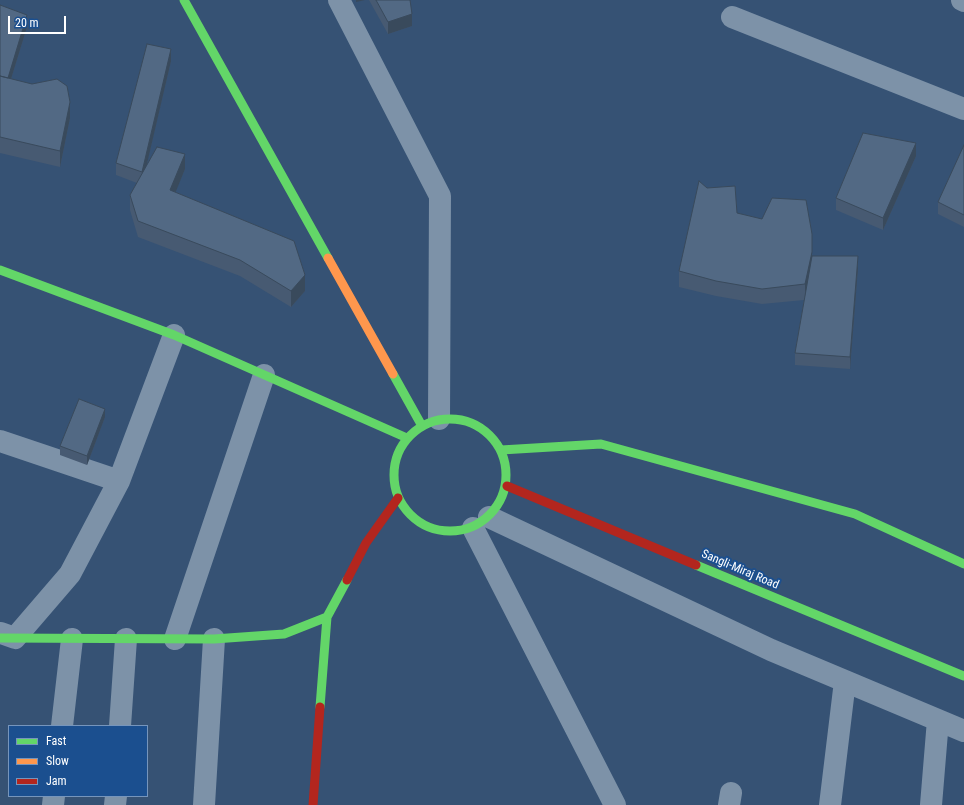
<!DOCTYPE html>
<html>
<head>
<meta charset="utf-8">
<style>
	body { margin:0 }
	#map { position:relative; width:964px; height:805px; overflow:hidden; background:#365274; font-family:"Roboto Condensed",sans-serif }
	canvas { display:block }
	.legend { position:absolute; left:8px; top:725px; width:140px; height:72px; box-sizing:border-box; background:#1b4f8f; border:1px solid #7695bc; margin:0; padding:5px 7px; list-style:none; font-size:12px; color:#fff }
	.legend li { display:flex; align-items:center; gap:8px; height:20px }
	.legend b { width:20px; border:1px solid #7695bc }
	.scale { position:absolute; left:8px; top:16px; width:58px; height:18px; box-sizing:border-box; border:2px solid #fff; border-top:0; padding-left:5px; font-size:12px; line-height:14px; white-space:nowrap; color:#fff; -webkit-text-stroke:3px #1b4f8f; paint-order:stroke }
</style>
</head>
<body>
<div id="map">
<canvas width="964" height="805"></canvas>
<ul class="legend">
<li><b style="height:5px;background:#63d668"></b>Fast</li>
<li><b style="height:5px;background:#ff974d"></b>Slow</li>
<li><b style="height:5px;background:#b3261e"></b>Jam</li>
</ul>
<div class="scale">20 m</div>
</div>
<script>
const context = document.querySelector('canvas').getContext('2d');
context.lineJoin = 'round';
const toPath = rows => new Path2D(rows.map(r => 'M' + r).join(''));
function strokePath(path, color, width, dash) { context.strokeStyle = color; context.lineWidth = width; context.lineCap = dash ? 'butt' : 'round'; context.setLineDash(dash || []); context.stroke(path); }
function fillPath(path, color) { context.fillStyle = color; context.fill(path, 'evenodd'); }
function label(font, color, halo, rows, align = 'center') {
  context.font = font + ' "Roboto Condensed",sans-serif'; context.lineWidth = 4; context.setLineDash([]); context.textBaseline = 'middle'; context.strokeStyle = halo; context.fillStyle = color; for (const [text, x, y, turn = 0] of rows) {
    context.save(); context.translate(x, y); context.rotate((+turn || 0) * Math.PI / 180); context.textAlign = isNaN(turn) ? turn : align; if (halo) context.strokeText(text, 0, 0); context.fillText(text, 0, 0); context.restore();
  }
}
strokePath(toPath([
	[339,0,440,196,439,419],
	[962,0,964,1],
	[732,17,964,109],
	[0,441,119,481],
	[489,517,771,650,964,731],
	[473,528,615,805],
	[1,633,15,638,70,574,119,481,174,335],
	[175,639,264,375],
	[62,726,72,639],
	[120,726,126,639],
	[53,805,54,796],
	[115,805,116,796],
	[204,805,214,639],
	[729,805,731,793],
	[830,805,845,681],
	[931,805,938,720]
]), '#7d92a8', 22);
strokePath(toPath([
	[184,0,328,258],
	[0,270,174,335,407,438],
	[393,374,422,426],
	'394 475a56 56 0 1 1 112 0a56 56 0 1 1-112 0Z',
	[501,450,601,444,855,514,964,564],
	[696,565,964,676],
	[0,638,214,639,284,634,327,617,347,580],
	[320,707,327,617]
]), '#63d668', 9);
strokePath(toPath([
	[328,258,393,374]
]), '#ff974d', 9);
strokePath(toPath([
	[507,486,696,565],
	[347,580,366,543,398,498],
	[313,805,320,707]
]), '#b3261e', 9);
fillPath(toPath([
	[369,0,410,0,412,26,388,34],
	[0,5,27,27,11,79,70,118,60,167,0,153],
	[171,61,146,167,185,169,175,192,305,291,291,307,240,276,138,237,130,210,130,195,137,183,116,175,116,163],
	[964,145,964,227,938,214,938,202],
	[916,156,883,230,836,210,836,198],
	[737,213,812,256,858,268,850,369,795,365,795,353,804,300,762,304,716,296,679,287,679,271],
	[105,417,87,465,60,455,60,446]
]), '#475a72');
fillPath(toPath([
	[356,0,365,0,356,2],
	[412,14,412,26,388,34,388,22],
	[27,15,27,27,7,92,7,80],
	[171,49,171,61,142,185,142,172],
	[70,102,70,118,60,167,60,151],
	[916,143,916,156,883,230,883,218],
	[185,154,185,169,170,206,170,190],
	[812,234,812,268,805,300,805,284],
	[858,256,858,268,850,369,850,357],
	[305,275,305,291,291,307,291,291],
	[105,409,105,417,87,465,87,456]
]), '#394a5c');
const building = toPath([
	[376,0,410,0,412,14,388,22,376,0],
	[0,5,27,15,8,78,0,76,0,5],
	[147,44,171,49,142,172,116,163,147,44],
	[0,76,32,84,57,79,67,86,70,102,60,151,0,137,0,76],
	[863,133,916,143,883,218,836,198,863,133],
	[964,145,964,215,938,202,964,145],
	[157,147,185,154,170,190,294,241,305,275,291,291,240,260,138,221,130,195,157,147],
	[699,181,707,188,735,186,737,213,762,219,772,198,806,200,812,234,812,252,805,284,762,289,716,281,679,271,699,181],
	[812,256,858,256,850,357,795,353,812,256],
	[79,399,105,409,87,456,60,446,79,399]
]);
fillPath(building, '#526984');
strokePath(building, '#394a5c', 1);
label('12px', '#fff', '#1b4f8f', [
	["Sangli-Miraj Road",740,570,23]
]);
</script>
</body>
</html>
